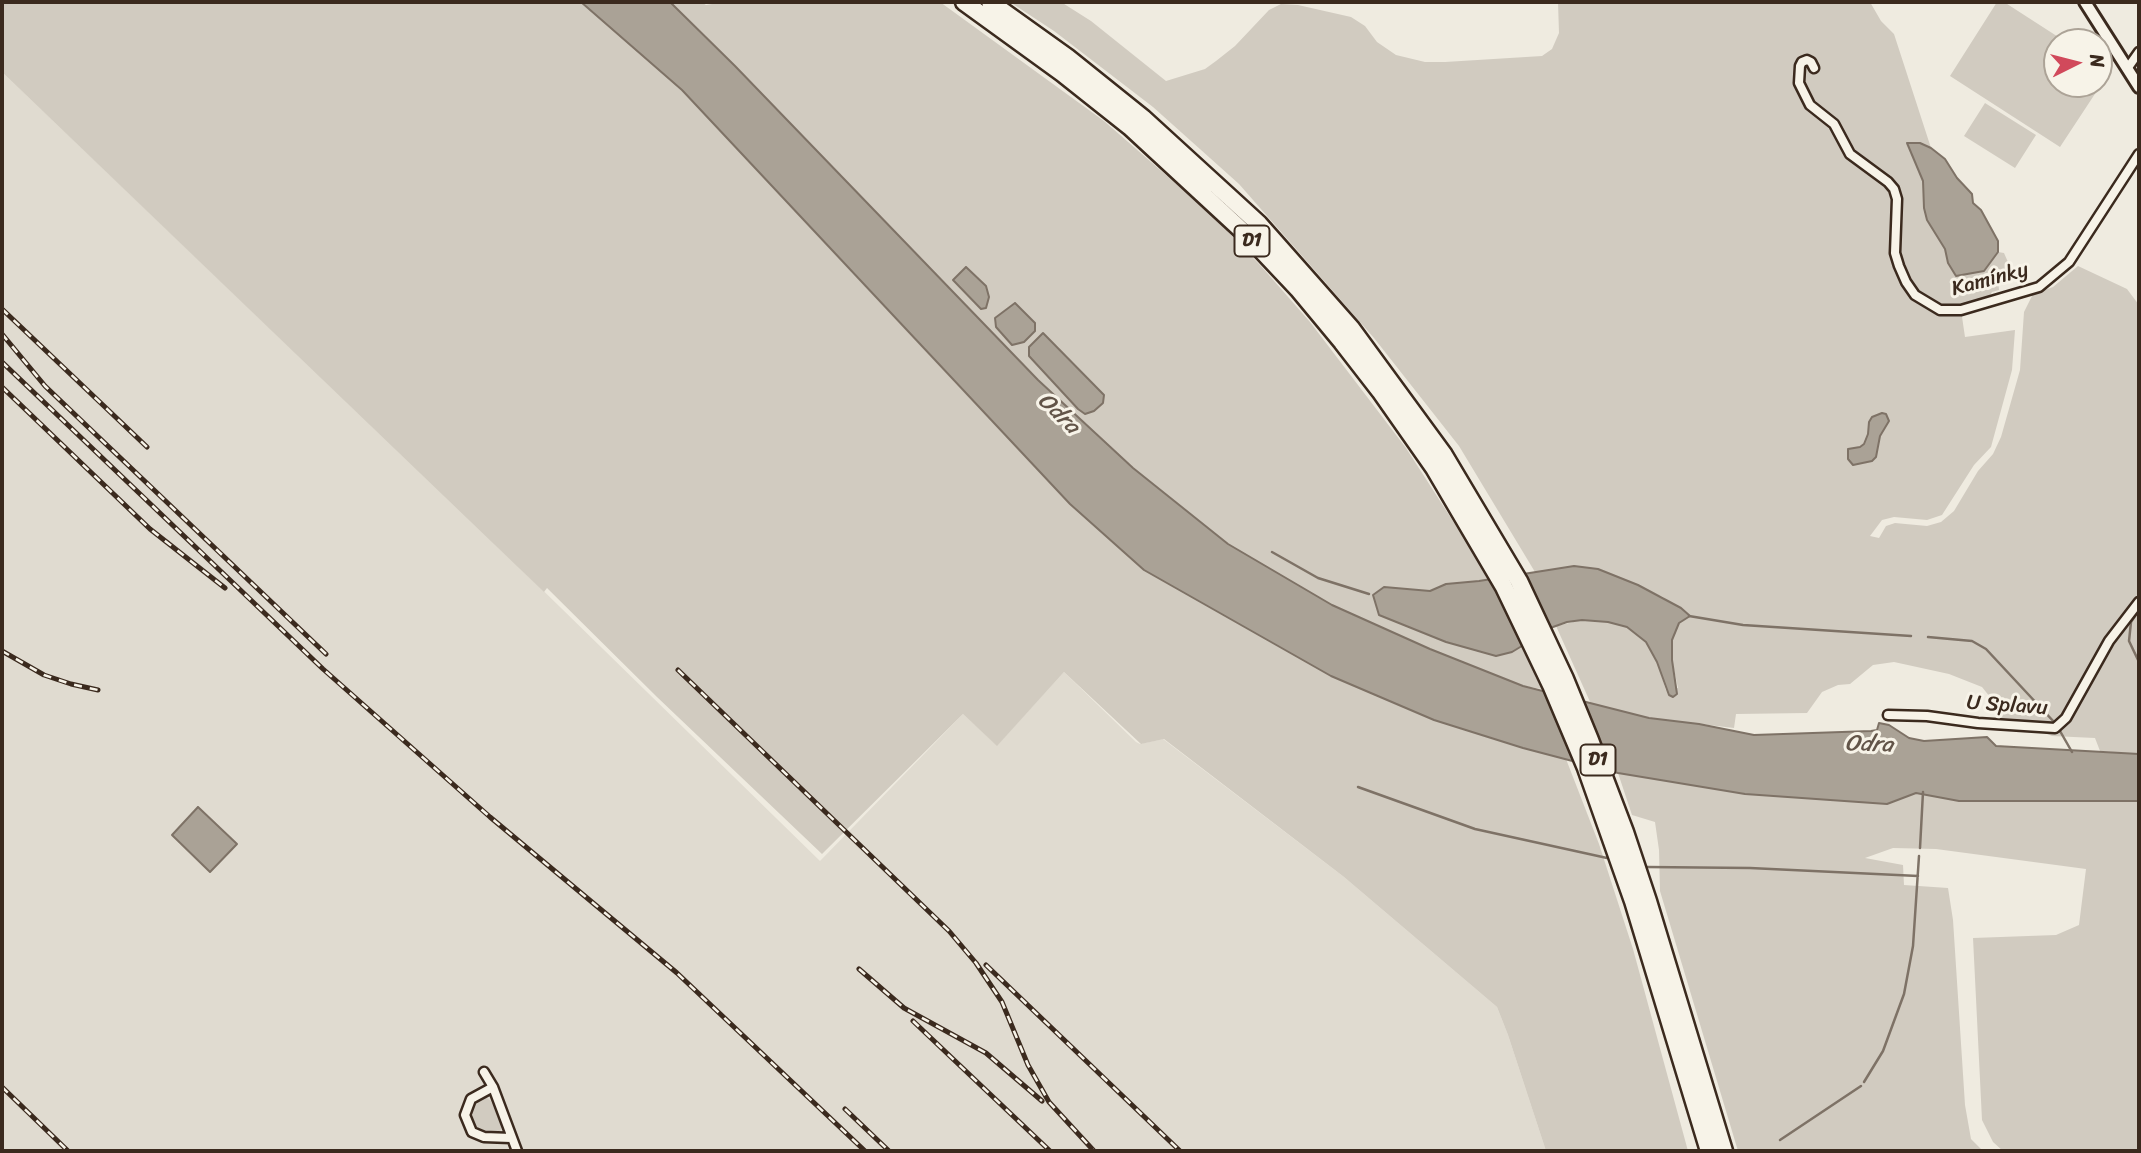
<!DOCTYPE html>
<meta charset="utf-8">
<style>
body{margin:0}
#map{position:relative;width:2141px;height:1153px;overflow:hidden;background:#efebe0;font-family:Sriracha,sans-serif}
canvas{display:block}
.frame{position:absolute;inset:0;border:4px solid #3b2a1e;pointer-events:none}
.north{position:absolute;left:2043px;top:28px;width:70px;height:70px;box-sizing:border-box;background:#f7f3e8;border:2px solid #aca397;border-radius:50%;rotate:84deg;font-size:19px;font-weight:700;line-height:28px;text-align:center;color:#3b2a1e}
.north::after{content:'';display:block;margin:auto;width:24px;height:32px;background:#d1495b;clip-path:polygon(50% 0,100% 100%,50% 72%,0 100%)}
</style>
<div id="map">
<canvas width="2141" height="1153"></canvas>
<div class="frame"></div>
<div class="north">N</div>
</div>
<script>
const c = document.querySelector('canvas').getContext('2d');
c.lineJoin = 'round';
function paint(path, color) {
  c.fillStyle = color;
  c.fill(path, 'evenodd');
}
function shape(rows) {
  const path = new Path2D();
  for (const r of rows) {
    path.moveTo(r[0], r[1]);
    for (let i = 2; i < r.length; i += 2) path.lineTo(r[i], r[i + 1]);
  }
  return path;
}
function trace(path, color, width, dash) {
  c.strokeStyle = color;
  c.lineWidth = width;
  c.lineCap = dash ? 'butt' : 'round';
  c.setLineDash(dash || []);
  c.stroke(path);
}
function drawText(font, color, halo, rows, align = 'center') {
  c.font = font + ' Sriracha,sans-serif';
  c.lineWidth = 6;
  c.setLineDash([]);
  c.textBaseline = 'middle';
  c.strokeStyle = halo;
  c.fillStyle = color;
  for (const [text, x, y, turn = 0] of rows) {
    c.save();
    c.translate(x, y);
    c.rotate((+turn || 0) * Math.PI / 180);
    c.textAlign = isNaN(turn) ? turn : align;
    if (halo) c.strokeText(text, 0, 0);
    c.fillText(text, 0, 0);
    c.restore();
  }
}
const built = shape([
 [2,72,472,521,820,861,963,714,997,745,1064,672,1136,742,1140,744,1163,739,1344,877,1497,1007,1508,1035,1546,1151,2,1151]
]);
const green = shape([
 [2,2,581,2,682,90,962,390,1144,570,1331,676,1434,720,1566,759,1599,844,1633,949,1688,1151,1546,1151,1508,1035,1497,1007,1344,877,1164,739,1141,744,1064,672,997,746,963,714,822,854,657,697,547,588,544,592,2,72],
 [670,2,701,2,706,5,724,2,940,2,1104,121,1213,216,1261,266,1310,322,1406,448,1469,546,1497,596,1542,689,1523,686,1430,649,1332,605,1228,544,1133,468,1038,380,735,66],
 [1010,2,1061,2,1091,21,1166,81,1205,69,1216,61,1235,46,1269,10,1281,4,1298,5,1351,17,1365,26,1377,42,1396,55,1425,62,1445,62,1542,56,1552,49,1559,33,1558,2,1870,2,1881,21,1894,34,1931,148,1920,143,1907,143,1923,181,1924,208,1927,220,1945,249,1948,263,1957,275,1984,271,1998,252,2004,253,2011,269,2004,271,1998,278,1999,290,1992,292,1988,299,1957,305,1961,310,1965,337,2015,330,2012,370,1991,447,1974,465,1942,515,1927,520,1894,517,1882,520,1870,536,1879,538,1886,526,1895,523,1927,526,1941,522,1954,511,1978,471,1993,454,2001,437,2020,370,2024,312,2033,294,2053,287,2078,266,2127,289,2139,305,2139,754,2100,751,2095,738,2052,736,2023,724,2000,720,1994,702,1982,687,1949,674,1894,662,1873,665,1850,684,1838,685,1822,692,1807,713,1736,714,1734,728,1649,718,1591,704,1556,626,1582,620,1608,622,1627,627,1646,642,1657,662,1666,690,1678,688,1672,660,1672,640,1679,622,1689,617,1663,597,1619,577,1574,566,1535,572,1459,446,1374,338,1239,184,1153,107,1054,31],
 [1997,2,2004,2,2066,42,2057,42,2057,84,2099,84,2099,64,2110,71,2060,147,1950,76],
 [1985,103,2036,135,2015,168,1964,136],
 [1618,773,1745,794,1887,804,1916,793,1959,801,2139,801,2139,1151,2003,1151,1993,1142,1982,1120,1973,938,2056,935,2079,925,2086,869,1936,849,1893,848,1865,858,1903,865,1904,885,1948,888,1953,920,1965,1105,1971,1139,1983,1151,1738,1151,1660,891,1659,850,1655,822,1632,815],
 [485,1097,491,1101,502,1126,500,1132,481,1132,472,1126,469,1119,469,1113,474,1102]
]);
const water = shape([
 [581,2,670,2,735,66,1038,380,1133,468,1228,544,1332,605,1430,649,1523,686,1649,718,1699,724,1754,735,1871,731,1877,730,1879,723,1889,725,1909,738,1924,741,1987,737,1996,746,2139,754,2139,801,1959,801,1916,793,1887,804,1745,794,1618,773,1523,748,1434,720,1331,676,1144,570,1070,504,682,90,581,2],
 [1907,143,1920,143,1931,148,1945,159,1957,178,1972,194,1973,203,1981,210,1998,241,1998,252,1984,271,1956,276,1948,263,1945,249,1927,220,1924,208,1923,181,1907,143],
 [966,267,986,286,989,297,986,308,981,309,953,280,966,267],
 [1015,303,1035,323,1035,331,1024,342,1012,345,996,327,995,318,1015,303],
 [1043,333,1104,395,1103,403,1094,411,1085,414,1078,409,1029,356,1029,347,1043,333],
 [1882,413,1886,414,1889,421,1880,436,1876,457,1872,461,1853,465,1848,459,1848,449,1860,447,1864,444,1868,434,1869,422,1872,417,1882,413],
 [1574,566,1598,569,1638,585,1681,608,1690,616,1679,623,1672,640,1672,660,1677,694,1673,697,1669,695,1657,662,1646,642,1627,627,1608,622,1582,620,1567,622,1553,627,1512,652,1496,656,1446,642,1379,615,1373,595,1384,587,1430,591,1446,584,1479,581,1574,566],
 [198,807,237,844,210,872,172,835,198,807]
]);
const stream = shape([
 [1272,552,1318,578,1369,594],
 [2139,610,2131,622,2129,641,2139,662],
 [1689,616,1743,625,1911,636],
 [1928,637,1972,641,1986,649,2055,723],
 [2060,731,2072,752],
 [1358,787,1475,829,1607,858],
 [1920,848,1923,792],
 [1647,867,1750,868,1918,876],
 [1864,1082,1883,1051,1904,994,1913,946,1919,856],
 [1780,1140,1861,1086]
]);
const minor = shape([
 [1814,68,1811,62,1807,60,1802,62,1800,66,1799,83,1810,105,1834,124,1850,154,1888,182,1894,189,1897,199,1895,253,1899,266,1906,282,1915,295,1940,310,1961,310,2039,287,2069,262,2139,154],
 [2127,69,2139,52],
 [1888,715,1927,716,1978,723,2055,728,2066,718,2109,641,2139,602],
 [484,1072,493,1087],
 [511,1138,484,1137,472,1132,465,1115,471,1099,493,1087,517,1151]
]);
const tertiary = shape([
 [2085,2,2139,87]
]);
const motorway = shape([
 [964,2,1062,73,1130,127,1249,237,1298,289,1342,342,1380,391,1434,468,1504,587,1551,685,1586,768,1633,901,1709,1151],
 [990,2,1067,57,1143,118,1259,224,1351,328,1444,455,1519,581,1565,679,1590,740,1625,832,1648,901,1724,1151]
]);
const rail = shape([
 [2,309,147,447],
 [2,334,45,386,326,654],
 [2,362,323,669,490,817,677,973,865,1151],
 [2,387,150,529,225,588],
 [2,651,44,675,71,684,98,690],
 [678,670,949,931,976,963,1002,1002,1028,1065,1049,1102,1094,1151],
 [986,965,1180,1151],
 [859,969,904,1008,986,1053,1042,1101],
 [913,1021,1050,1151],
 [2,1087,68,1151],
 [845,1109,889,1151]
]);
const shields = [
 [1252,241,35],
 [1598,760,35]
];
const shieldNames = [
 ["D1",1252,241],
 ["D1",1598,760]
];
const streetNames = [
 ["Kamínky",1990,280,-15],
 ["U Splavu",2007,706,4]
];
const waterNames = [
 ["Odra",1058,414,44],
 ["Odra",1869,745,2]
];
paint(built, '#e0dbd0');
paint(green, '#d1cbc0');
paint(water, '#aaa296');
trace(water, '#7e7266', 2);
trace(stream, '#7e7266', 2.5);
trace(minor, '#3b2a1e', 13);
trace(tertiary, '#3b2a1e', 16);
trace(motorway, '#3b2a1e', 21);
trace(minor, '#f7f3e8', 8);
trace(tertiary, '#f7f3e8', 10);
trace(motorway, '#f7f3e8', 16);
trace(rail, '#3b2a1e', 5);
trace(rail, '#f7f3e8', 2.5, [8]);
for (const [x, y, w] of shields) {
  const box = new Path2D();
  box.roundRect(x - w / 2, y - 15.5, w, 31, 5);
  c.fillStyle = '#f7f3e8';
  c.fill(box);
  trace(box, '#3b2a1e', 2);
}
drawText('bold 19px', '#3b2a1e', null, shieldNames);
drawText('21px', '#3b2a1e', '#f7f3e8', streetNames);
drawText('italic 23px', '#625448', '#f7f3e8', waterNames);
</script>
